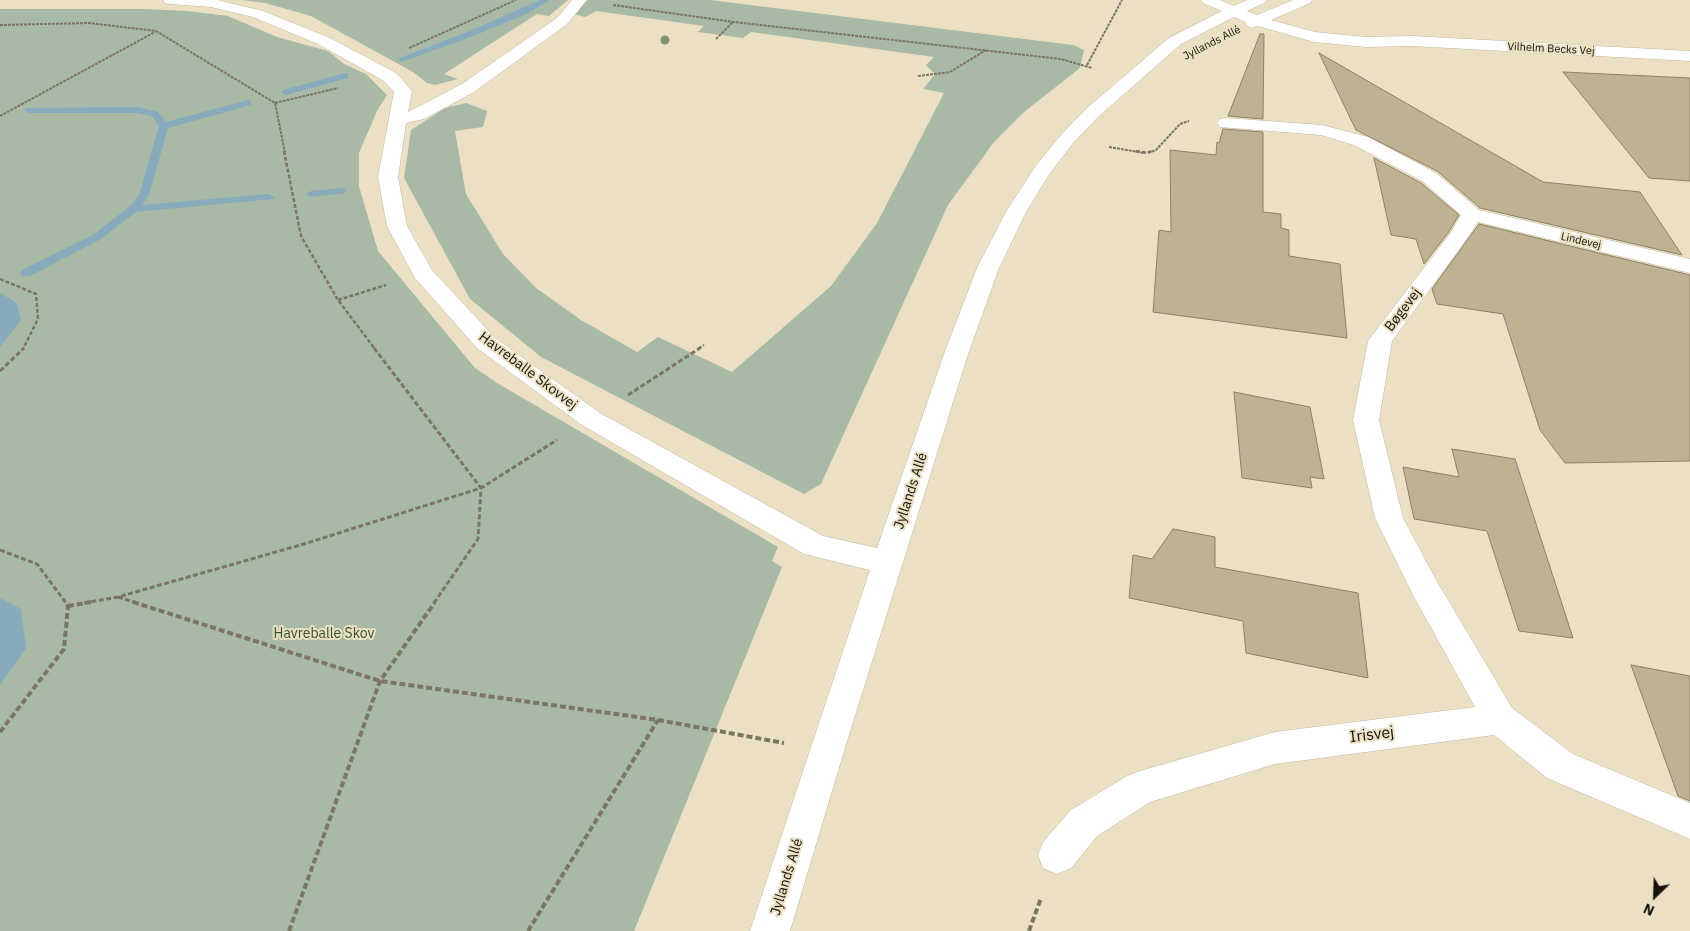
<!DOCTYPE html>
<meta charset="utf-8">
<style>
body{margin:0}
#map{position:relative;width:1690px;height:931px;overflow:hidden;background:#ebe0c4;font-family:"IBM Plex Sans",sans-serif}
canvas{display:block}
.north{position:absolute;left:1630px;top:871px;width:50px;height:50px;-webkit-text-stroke:4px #ebe0c4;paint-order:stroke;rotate:204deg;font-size:14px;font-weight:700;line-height:20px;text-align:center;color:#17130a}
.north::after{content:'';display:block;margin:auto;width:18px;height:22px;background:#17130a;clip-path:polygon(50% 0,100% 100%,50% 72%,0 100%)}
</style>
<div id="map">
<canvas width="1690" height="931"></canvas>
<div class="north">N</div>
</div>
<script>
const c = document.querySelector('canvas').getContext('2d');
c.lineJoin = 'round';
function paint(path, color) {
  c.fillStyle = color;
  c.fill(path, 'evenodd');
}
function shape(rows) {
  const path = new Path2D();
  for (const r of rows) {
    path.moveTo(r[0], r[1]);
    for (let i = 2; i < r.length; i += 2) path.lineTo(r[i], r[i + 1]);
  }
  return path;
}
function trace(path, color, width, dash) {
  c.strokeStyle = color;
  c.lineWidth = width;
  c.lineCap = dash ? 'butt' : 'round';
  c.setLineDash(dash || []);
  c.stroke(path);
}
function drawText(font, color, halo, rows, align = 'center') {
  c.font = font + ' "IBM Plex Sans",sans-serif';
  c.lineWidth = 4;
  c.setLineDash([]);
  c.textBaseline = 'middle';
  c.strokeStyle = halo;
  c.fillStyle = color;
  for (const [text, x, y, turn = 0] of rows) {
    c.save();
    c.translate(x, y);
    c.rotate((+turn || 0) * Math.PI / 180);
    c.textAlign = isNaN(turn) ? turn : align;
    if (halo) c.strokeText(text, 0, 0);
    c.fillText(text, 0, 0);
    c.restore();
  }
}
const green = shape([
 [241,0,568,0,549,16,537,14,444,74,458,79,435,85,427,83,413,72,311,16,265,3],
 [585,0,710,0,1073,45,1084,50,1080,68,1024,112,994,142,948,205,821,484,804,494,541,357,470,299,404,178,411,130,445,108,466,103,487,111,483,127,455,131,466,194,503,254,536,288,581,320,637,352,658,337,732,372,831,286,877,223,944,93,923,89,935,74,926,65,934,57,751,32,743,38,698,32,704,26,596,11,585,17,574,14],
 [0,9,146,9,187,11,228,16,277,37,328,51,344,64,366,74,387,95,377,111,359,153,359,186,378,251,475,368,497,383,778,547,772,561,782,567,634,931,0,931]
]);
const water = shape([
 [0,293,17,303,21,320,0,347],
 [0,598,21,609,26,648,0,685]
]);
const stream = shape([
 [540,0,550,0,528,13,476,35,404,61,401,62,397,59,470,31,540,0],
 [345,73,348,74,348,78,286,95,281,92,283,90,345,73],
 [248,100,251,101,251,105,168,128,149,195,142,205,269,194,274,197,273,199,136,212,101,239,30,276,22,276,20,273,22,270,93,235,129,207,139,195,159,126,152,116,138,113,29,113,24,110,26,108,138,107,158,112,166,122,248,100],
 [341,188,345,189,346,191,345,193,311,197,306,194,311,191,341,188]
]);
const building = shape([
 [1260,34,1264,34,1263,119,1228,116,1260,34],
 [1319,53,1543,182,1640,192,1682,255,1480,208,1437,171,1356,130,1319,53],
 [1563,72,1690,78,1690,181,1649,178,1563,72],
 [1223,129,1263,132,1263,212,1281,214,1281,228,1289,230,1289,256,1340,264,1347,338,1153,312,1159,230,1171,232,1170,150,1216,155,1217,142,1219,143,1223,129],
 [1374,158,1421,183,1459,215,1448,233,1424,264,1416,239,1391,235,1374,158],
 [1479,224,1690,275,1690,461,1565,463,1540,430,1503,314,1437,304,1432,289,1479,224],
 [1234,392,1310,407,1324,479,1310,477,1312,488,1242,478,1234,392],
 [1452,449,1515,459,1573,638,1519,631,1487,531,1414,519,1403,467,1459,477,1452,449],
 [1173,529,1215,537,1215,567,1358,593,1368,678,1246,653,1243,621,1129,598,1133,555,1152,559,1173,529],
 [1631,665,1690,676,1690,801,1678,796,1631,665]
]);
const pathFar3 = shape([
 [613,5,734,22,1061,59,1092,68],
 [0,25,89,23,156,31,275,103,285,153],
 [716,39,733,22],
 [409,48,516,0],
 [1087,65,1122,0],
 [918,76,950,72,986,50],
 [275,103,338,88],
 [0,116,155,32],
 [1109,147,1144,153],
 [1148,153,1156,150,1180,124,1189,121]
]);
const pathFar2 = shape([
 [284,151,301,236,338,300,375,349],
 [1136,151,1147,153,1152,151],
 [0,279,36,294,38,319,23,349],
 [338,300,386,285],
 [698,349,704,345]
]);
const pathFar1 = shape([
 [374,348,481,488,478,539,434,603],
 [0,371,24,348],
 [628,395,700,348],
 [0,550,37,564,66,603],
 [118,597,137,603],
 [84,603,118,597,304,544,481,488,557,440]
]);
const path = shape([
 [133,602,380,681,658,720,784,743],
 [68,606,91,602],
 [0,732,64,649,68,606,65,602],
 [289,931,380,681,435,602],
 [528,931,658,720],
 [1029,931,1041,898]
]);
const minor = shape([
 [163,0,217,0,263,11,330,38,396,73,412,91,408,112,462,84,557,18,572,0,587,0,567,24,474,92,424,119,406,123,398,177,407,226,432,270,495,338,600,413,823,536,877,548,944,354,977,268,1006,212,1035,167,1061,135,1087,108,1169,38,1222,11,1203,3,1201,0,1220,0,1234,6,1247,0,1266,0,1264,3,1247,11,1257,15,1293,0,1312,0,1310,3,1271,20,1315,32,1366,37,1412,36,1690,51,1690,61,1412,46,1366,47,1314,42,1258,26,1252,28,1247,26,1245,22,1234,17,1181,44,1099,116,1073,143,1050,173,1026,212,999,268,968,354,844,751,790,931,750,931,870,570,804,554,582,425,477,348,415,278,387,226,378,177,394,92,384,81,318,44,253,17,211,7,170,4,165,3,163,0],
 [1226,118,1322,125,1368,137,1436,173,1479,210,1690,259,1690,273,1478,222,1466,240,1392,341,1379,420,1403,518,1435,578,1512,708,1573,754,1690,803,1690,839,1547,778,1494,735,1275,764,1150,802,1097,836,1071,868,1057,874,1043,868,1038,855,1043,842,1071,810,1127,776,1140,771,1275,732,1475,707,1413,595,1375,518,1353,420,1368,341,1450,234,1461,215,1422,181,1354,145,1321,135,1220,127,1217,123,1220,119,1226,118]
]);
const trees = [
 [665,40]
];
const farStreetnames = [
 ["Jyllands Allé",1212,43,-27],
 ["Vilhelm Becks Vej",1551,49,3],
 ["Lindevej",1581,241,13]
];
const streetNames = [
 ["Bøgevej",1403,310,-53],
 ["Havreballe Skovvej",528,371,37],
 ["Jyllands Allé",911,491,-72],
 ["Jyllands Allé",787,877,-73]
];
const parkNames = [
 ["Havreballe Skov",324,634]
];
const nearStreetnames = [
 ["Irisvej",1372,735,-7]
];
paint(green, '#a8baa5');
paint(water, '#87abbc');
paint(stream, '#87abbc');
paint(building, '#bfb292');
trace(building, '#8b8168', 1);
trace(minor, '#c3b79d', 1);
trace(pathFar3, '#7c7563', 2, [3, 1]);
trace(pathFar2, '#7c7563', 2.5, [4, 2]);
trace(pathFar1, '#7c7563', 3, [5, 2.5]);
trace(path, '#7c7563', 4, [6, 3]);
paint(minor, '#fff');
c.fillStyle = '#84926f';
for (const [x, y] of trees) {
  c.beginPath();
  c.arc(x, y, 4.5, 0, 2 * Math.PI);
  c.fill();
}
drawText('11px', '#17130a', '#ebe0c4', farStreetnames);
drawText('14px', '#17130a', '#ebe0c4', streetNames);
drawText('14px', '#30522a', '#ebe0c4', parkNames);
drawText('16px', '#17130a', '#ebe0c4', nearStreetnames);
</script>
